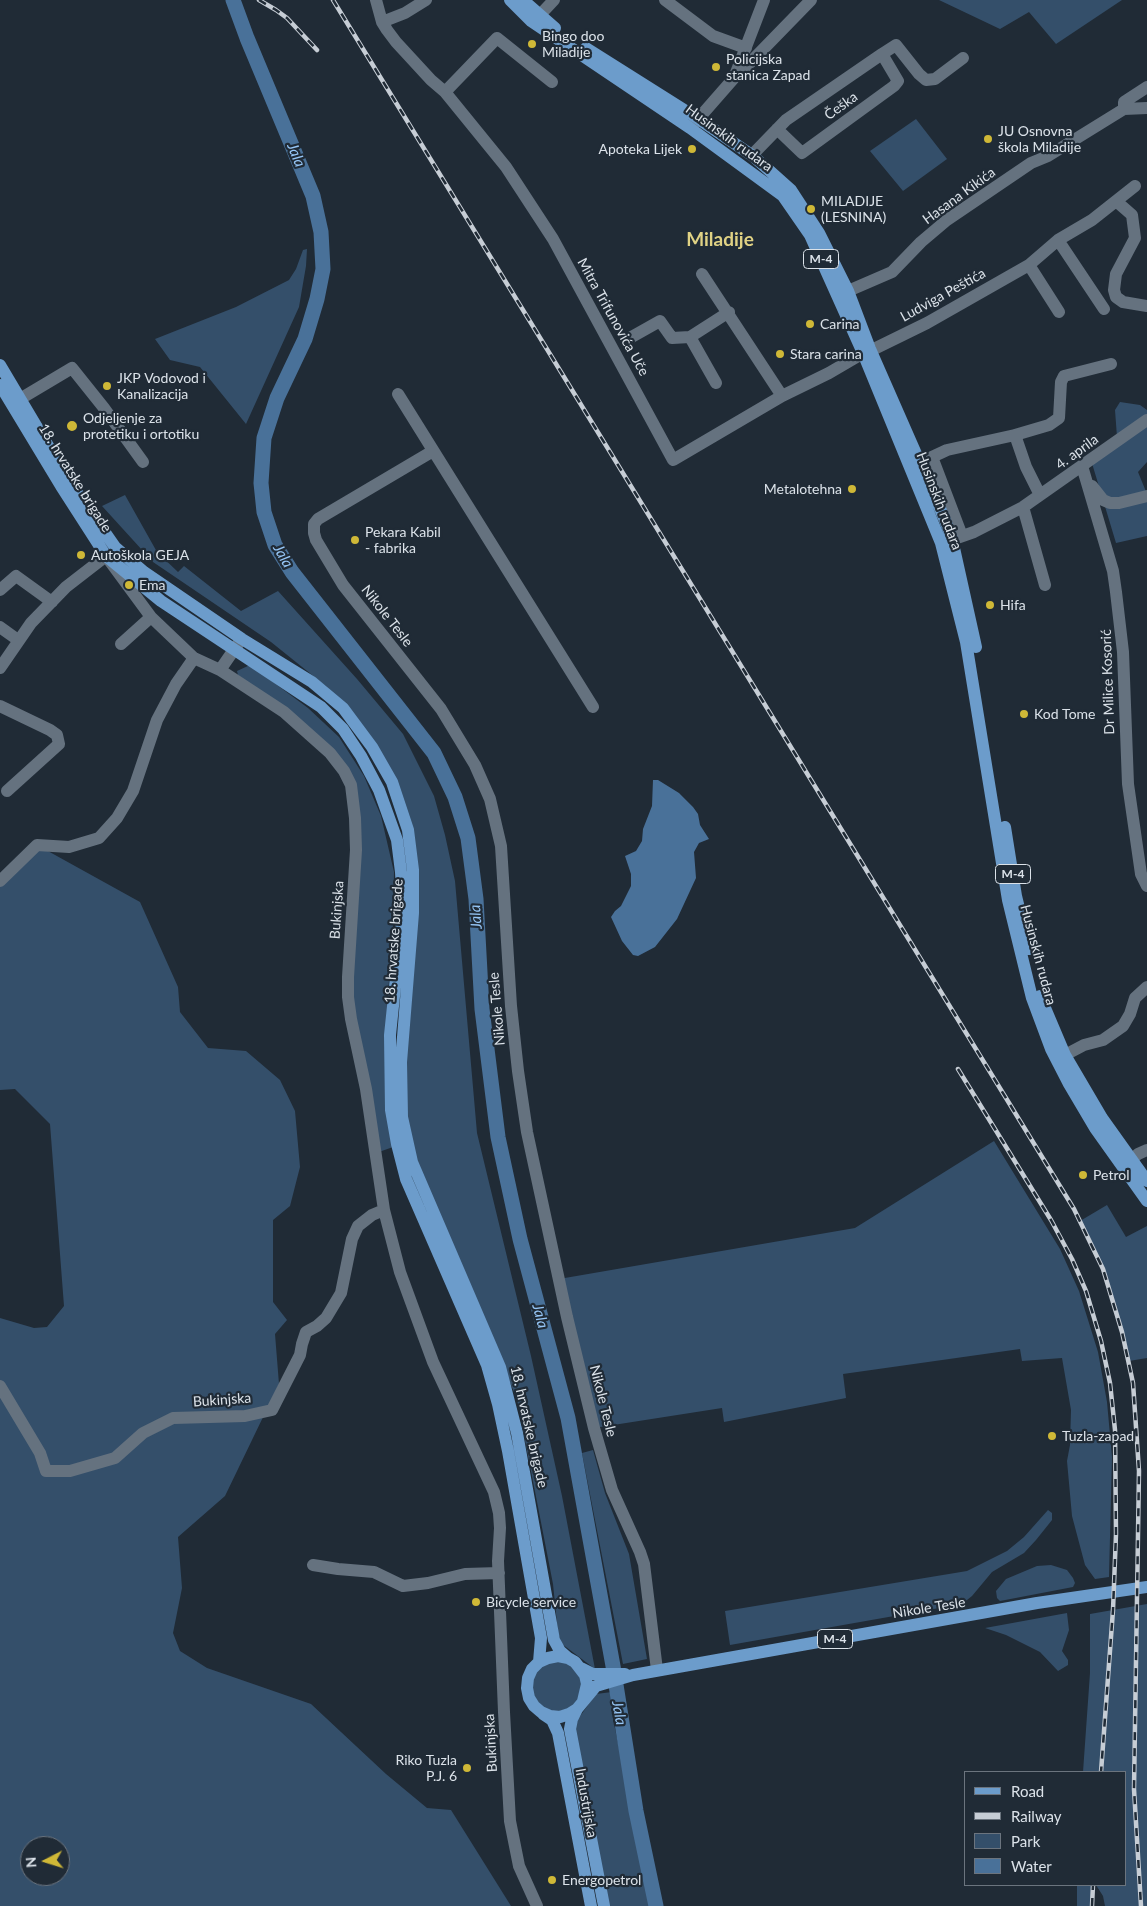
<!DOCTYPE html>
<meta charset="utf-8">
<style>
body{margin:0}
#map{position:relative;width:1147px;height:1906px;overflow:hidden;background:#202b36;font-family:Lato,sans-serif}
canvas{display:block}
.legend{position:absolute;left:964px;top:1771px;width:162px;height:115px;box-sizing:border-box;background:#202b36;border:1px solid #6b747e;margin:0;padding:6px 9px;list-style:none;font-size:15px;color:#dbe2e9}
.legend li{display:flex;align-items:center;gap:10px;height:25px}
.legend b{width:25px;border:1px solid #6b747e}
.north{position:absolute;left:20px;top:1836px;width:50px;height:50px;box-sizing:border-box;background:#202b36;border:1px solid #6b747e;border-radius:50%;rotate:265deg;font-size:14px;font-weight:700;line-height:20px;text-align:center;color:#dbe2e9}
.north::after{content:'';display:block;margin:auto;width:18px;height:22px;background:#cfb837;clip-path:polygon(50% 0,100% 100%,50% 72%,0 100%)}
</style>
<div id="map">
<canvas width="1147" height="1906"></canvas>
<ul class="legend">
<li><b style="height:6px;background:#6c9ccb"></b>Road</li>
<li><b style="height:6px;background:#c6cdd5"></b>Railway</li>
<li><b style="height:14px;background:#344f6a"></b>Park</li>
<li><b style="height:14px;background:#497199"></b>Water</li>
</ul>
<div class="north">N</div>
</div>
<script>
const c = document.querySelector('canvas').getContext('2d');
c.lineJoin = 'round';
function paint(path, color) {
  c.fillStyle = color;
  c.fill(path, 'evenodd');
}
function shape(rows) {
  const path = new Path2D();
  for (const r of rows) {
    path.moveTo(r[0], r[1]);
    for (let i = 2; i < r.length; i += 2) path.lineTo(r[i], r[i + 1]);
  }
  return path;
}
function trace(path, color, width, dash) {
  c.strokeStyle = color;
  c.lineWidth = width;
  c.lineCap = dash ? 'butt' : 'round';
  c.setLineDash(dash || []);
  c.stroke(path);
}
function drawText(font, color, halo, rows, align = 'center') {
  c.font = font + ' Lato,sans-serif';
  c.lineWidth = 4.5;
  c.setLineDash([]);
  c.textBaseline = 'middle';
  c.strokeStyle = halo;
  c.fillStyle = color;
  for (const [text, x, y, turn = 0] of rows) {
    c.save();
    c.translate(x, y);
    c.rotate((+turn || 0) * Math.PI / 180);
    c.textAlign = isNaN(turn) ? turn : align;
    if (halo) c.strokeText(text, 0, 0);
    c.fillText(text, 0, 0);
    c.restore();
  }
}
const green = shape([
 [939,0,1122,0,1056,44,1029,12,1000,29],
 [916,119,947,159,903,191,870,151],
 [307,249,306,266,299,307,246,424,200,367,170,360,155,339,236,307,289,280,296,269,303,250],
 [1120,402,1140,405,1147,410,1147,462,1138,472,1147,494,1147,536,1116,543,1091,460,1117,437,1115,410],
 [125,495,157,552,178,572,184,566,241,611,278,591,357,679,403,734,434,796,445,835,455,881,477,1133,531,1356,562,1496,595,1669,562,1644,558,1633,553,1584,517,1399,416,1162,406,1120,404,1086,414,959,401,795,327,687,271,642,153,562,102,506],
 [250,665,308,708,339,737,364,776,381,816,394,872,393,926,388,994,386,1051,393,1147,379,1152,353,1009,352,978,361,831,348,770,238,675,237,671],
 [37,845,140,902,178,987,180,1012,208,1048,246,1051,280,1080,295,1111,300,1167,290,1206,273,1220,273,1302,287,1320,275,1334,279,1384,225,1496,178,1537,182,1588,173,1633,180,1651,207,1668,311,1704,386,1774,427,1808,451,1810,511,1906,0,1906,0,1318,34,1328,47,1327,64,1306,50,1124,15,1089,0,1090,0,881],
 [30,1846,60,1846,60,1876,30,1876],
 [994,1141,1060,1249,1079,1291,1098,1352,1107,1402,1112,1457,1109,1577,1095,1579,1085,1565,1072,1516,1067,1461,1070,1445,1071,1410,1062,1358,1022,1361,1020,1349,843,1374,846,1398,724,1422,722,1408,594,1428,559,1279,855,1228],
 [1107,1205,1126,1237,1147,1226,1147,1358,1129,1361,1122,1332,1103,1269,1080,1221],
 [593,1450,605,1493,629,1554,647,1659,623,1664,582,1453],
 [1048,1510,1052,1513,1052,1520,1036,1540,1024,1553,992,1572,972,1596,962,1604,730,1645,725,1611,967,1571,1007,1551,1024,1537],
 [1051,1565,1067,1570,1073,1578,1075,1583,1073,1587,1000,1601,997,1598,996,1591,1006,1579,1037,1566],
 [1147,1604,1147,1906,1105,1906,1103,1896,1096,1885,1126,1885,1126,1772,1083,1772,1090,1673,1090,1614],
 [1067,1613,1069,1630,1062,1651,1068,1660,1068,1665,1058,1671,1040,1652,1006,1635,985,1628],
 [556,1660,572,1665,583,1679,577,1704,562,1713,545,1710,533,1698,531,1681,540,1666],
 [612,1692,613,1719,652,1906,609,1906,575,1728,578,1719,596,1694],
 [1077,1885,1093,1885,1092,1906,1077,1906]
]);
const water = shape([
 [653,780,658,780,679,793,693,807,698,814,700,825,709,839,699,843,694,852,696,878,677,919,655,947,638,956,633,955,622,941,611,917,615,911,621,906,631,886,631,874,625,856,636,851,642,841,643,829,652,806]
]);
const river = shape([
 [233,0,247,38,313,196,321,232,323,269,317,299,305,339,277,398,264,438,261,483,264,512,275,545,292,572,434,753,455,797,468,838,476,899,482,1009,498,1137,520,1239,568,1418,613,1666,636,1811,656,1906]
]);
const minor = shape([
 [376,0,382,22],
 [426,0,405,13,382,22,387,30,396,42,431,80,445,92,506,167,553,239,673,460,782,396,829,373,870,349,876,348,927,323,1029,265,1058,240,1092,220,1135,186],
 [665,0,713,36,746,48],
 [539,16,554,0],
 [882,54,896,45,919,74,926,80,935,79,963,58],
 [738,75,811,0],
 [445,92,497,38,552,82],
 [1124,109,1124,102,1147,87],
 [692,126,734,78,764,0],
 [753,156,756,151,786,120,882,54,898,81,894,86,802,153,777,129],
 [1116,201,1132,215,1135,238,1116,274,1114,290,1116,297,1123,302,1147,306],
 [1058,240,1104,309],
 [1029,265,1059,312],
 [702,274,782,396],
 [848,291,892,272,921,242,947,220,1031,163,1048,156,1124,109,1147,108],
 [690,337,716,383],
 [628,339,660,321,672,338,690,337,729,312],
 [398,394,593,707],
 [20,399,72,368,104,408,143,462],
 [1015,435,1026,467,1040,495],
 [433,451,318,519,314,524,314,533,316,540,343,585,441,709,475,765,490,799,501,846,511,1006,518,1071,527,1132,567,1317,594,1428,612,1490,640,1552,644,1564,657,1670],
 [1082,466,1113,571,1116,592,1123,652,1128,784,1141,874,1147,886],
 [1092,486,1103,500,1110,503,1119,503,1147,496],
 [1023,507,1045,585],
 [962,536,932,457,947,450,1015,435,1049,425,1059,418,1061,382,1064,376,1111,364],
 [954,539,974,532,1023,507,1147,420],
 [0,590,16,576,52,602],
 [0,627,18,640],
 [121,644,151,617],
 [0,668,31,623,66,587,106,556,151,617,194,658,220,670,284,712,330,753,344,771,351,785,355,818,356,850,348,977,348,997,351,1019,366,1089,384,1210,400,1272,433,1362,494,1492,499,1513,500,1528,498,1561,504,1712,510,1821,519,1866,537,1906],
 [220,670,240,641],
 [0,706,50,730,57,735,59,744,7,791],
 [0,881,37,845,69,847,99,838,117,818,133,791,157,720,176,684,194,658],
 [1065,1055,1084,1045,1103,1040,1123,1026,1130,1014,1135,998,1147,987],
 [1131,1160,1138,1154,1147,1150],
 [0,1386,40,1453,46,1471,70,1471,115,1458,143,1433,173,1418,245,1416,272,1410,300,1355,302,1344,306,1332,317,1326,326,1318,341,1293,352,1239,358,1226,372,1215,384,1210],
 [313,1565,338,1569,374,1572,403,1586,428,1583,465,1574,499,1573]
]);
const major = shape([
 [510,0,531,21,690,128,783,196,810,235,863,353,941,543,966,642,1008,900,1032,998,1051,1049,1069,1084,1095,1128,1147,1201],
 [523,0,555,28],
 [586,48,697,118,753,156,791,190,819,233,848,291,870,349,945,520,952,539,976,647],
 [0,365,69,481,115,547,144,572,242,639,312,682,343,708,372,747,392,782,408,830,413,870,413,913,401,1062,402,1117,412,1162,500,1367,517,1433,554,1640,560,1651,568,1658],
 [0,385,61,486,106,556,161,601,321,707,343,729,361,756,379,790,397,840,401,872,403,910,390,1035,391,1110,397,1144,406,1179,487,1365,498,1404,508,1451,541,1638,539,1662],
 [1005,827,1016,896,1029,949],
 [1040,996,1065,1055,1102,1118,1147,1181],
 [581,1668,593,1674,625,1674],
 [583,1701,587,1684,585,1675,575,1662,568,1658,558,1656,548,1658,539,1662,532,1669,528,1678,527,1688,529,1698,534,1706,541,1712,550,1716,560,1717,569,1714,577,1709,596,1686,633,1675,1037,1603,1147,1587],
 [577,1709,572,1719,570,1729,604,1906],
 [543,1714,552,1720,558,1733,591,1906]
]);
const rail = shape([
 [259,0,276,10,287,18,317,50],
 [333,0,1074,1209,1103,1269,1122,1332,1133,1383,1139,1471,1134,1789,1141,1906],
 [958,1069,1051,1220,1072,1259,1086,1291,1101,1341,1110,1383,1115,1430,1116,1534,1113,1610,1101,1772],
 [1092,1906,1093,1885]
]);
const markers = [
 [532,44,5,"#cfb837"],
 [716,67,5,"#cfb837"],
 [988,139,5,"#cfb837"],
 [692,149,5,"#cfb837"],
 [811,209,5,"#cfb837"],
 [810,324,5,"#cfb837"],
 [780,354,5,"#cfb837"],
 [107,386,5,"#cfb837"],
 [72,426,6,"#cfb837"],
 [852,489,5,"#cfb837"],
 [355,540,5,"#cfb837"],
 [81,555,5,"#cfb837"],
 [129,585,5,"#cfb837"],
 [990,605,5,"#cfb837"],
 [1024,714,5,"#cfb837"],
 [1083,1175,5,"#cfb837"],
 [1052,1436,5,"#cfb837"],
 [476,1602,5,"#cfb837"],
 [467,1768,5,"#cfb837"],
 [552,1880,5,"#cfb837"]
];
const shields = [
 [821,259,35],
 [1013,874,35],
 [835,1639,35]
];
const shieldNames = [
 ["M-4",821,259],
 ["M-4",1013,874],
 ["M-4",835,1639]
];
const poiNames = [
 ["Bingo doo",542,36],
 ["Miladije",542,52],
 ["Policijska",726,59],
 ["stanica Zapad",726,75],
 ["JU Osnovna",998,131],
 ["škola Miladije",998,147],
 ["Apoteka Lijek",682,149,"right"],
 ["MILADIJE",821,201],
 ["(LESNINA)",821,217],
 ["Carina",820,324],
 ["Stara carina",790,354],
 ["JKP Vodovod i",117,378],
 ["Kanalizacija",117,394],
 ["Odjeljenje za",83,418],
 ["protetiku i ortotiku",83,434],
 ["Metalotehna",842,489,"right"],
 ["Pekara Kabil",365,532],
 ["- fabrika",365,548],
 ["Autoškola GEJA",91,555],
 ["Ema",139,585],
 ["Hifa",1000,605],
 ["Kod Tome",1034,714],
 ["Petrol",1093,1175],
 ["Tuzla-zapad",1062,1436],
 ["Bicycle service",486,1602],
 ["Riko Tuzla",457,1760,"right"],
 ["P.J. 6",457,1776,"right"],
 ["Energopetrol",562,1880]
];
const streetNames = [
 ["Češka",841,106,-36],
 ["Husinskih rudara",729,138,36],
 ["Hasana Kikića",959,196,-36],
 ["Ludviga Peštića",943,295,-29],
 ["Mitra Trifunovića Uče",613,317,61],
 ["4. aprila",1077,452,-36],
 ["18. hrvatske brigade",75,478,58],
 ["Husinskih rudara",939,501,69],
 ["Nikole Tesle",387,616,52],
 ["Dr Milice Kosorić",1108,682,-92],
 ["Bukinjska",337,910,-86],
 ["18. hrvatske brigade",394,941,-86],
 ["Husinskih rudara",1038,955,75],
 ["Nikole Tesle",497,1009,-95],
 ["Bukinjska",222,1400,-4],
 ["Nikole Tesle",603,1401,76],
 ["18. hrvatske brigade",529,1427,77],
 ["Nikole Tesle",929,1608,-9],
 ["Bukinjska",491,1743,-93],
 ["Industrijska",586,1803,80]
];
const waterNames = [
 ["Jala",296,155,68],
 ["Jala",283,556,61],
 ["Jala",476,917,-94],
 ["Jala",540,1316,75],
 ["Jala",619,1713,80]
];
const districtNames = [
 ["Miladije",720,240]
];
paint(green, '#344f6a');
paint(water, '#497199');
trace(river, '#497199', 15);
trace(minor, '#65727f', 12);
trace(major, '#6c9ccb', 12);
trace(rail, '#c6cdd5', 4.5);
trace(rail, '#202b36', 2.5, [8]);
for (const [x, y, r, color] of markers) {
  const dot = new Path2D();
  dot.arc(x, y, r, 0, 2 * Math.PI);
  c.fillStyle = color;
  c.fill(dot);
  trace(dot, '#202b36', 2);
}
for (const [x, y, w] of shields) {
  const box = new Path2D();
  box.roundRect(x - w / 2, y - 9.5, w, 19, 4);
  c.fillStyle = '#202b36';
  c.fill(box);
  trace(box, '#dbe2e9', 1);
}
drawText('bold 12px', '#dbe2e9', null, shieldNames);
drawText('14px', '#dbe2e9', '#202b36', poiNames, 'left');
drawText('14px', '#dbe2e9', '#202b36', streetNames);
drawText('italic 15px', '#96c6f6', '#202b36', waterNames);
drawText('bold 19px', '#e0d284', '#202b36', districtNames);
</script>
